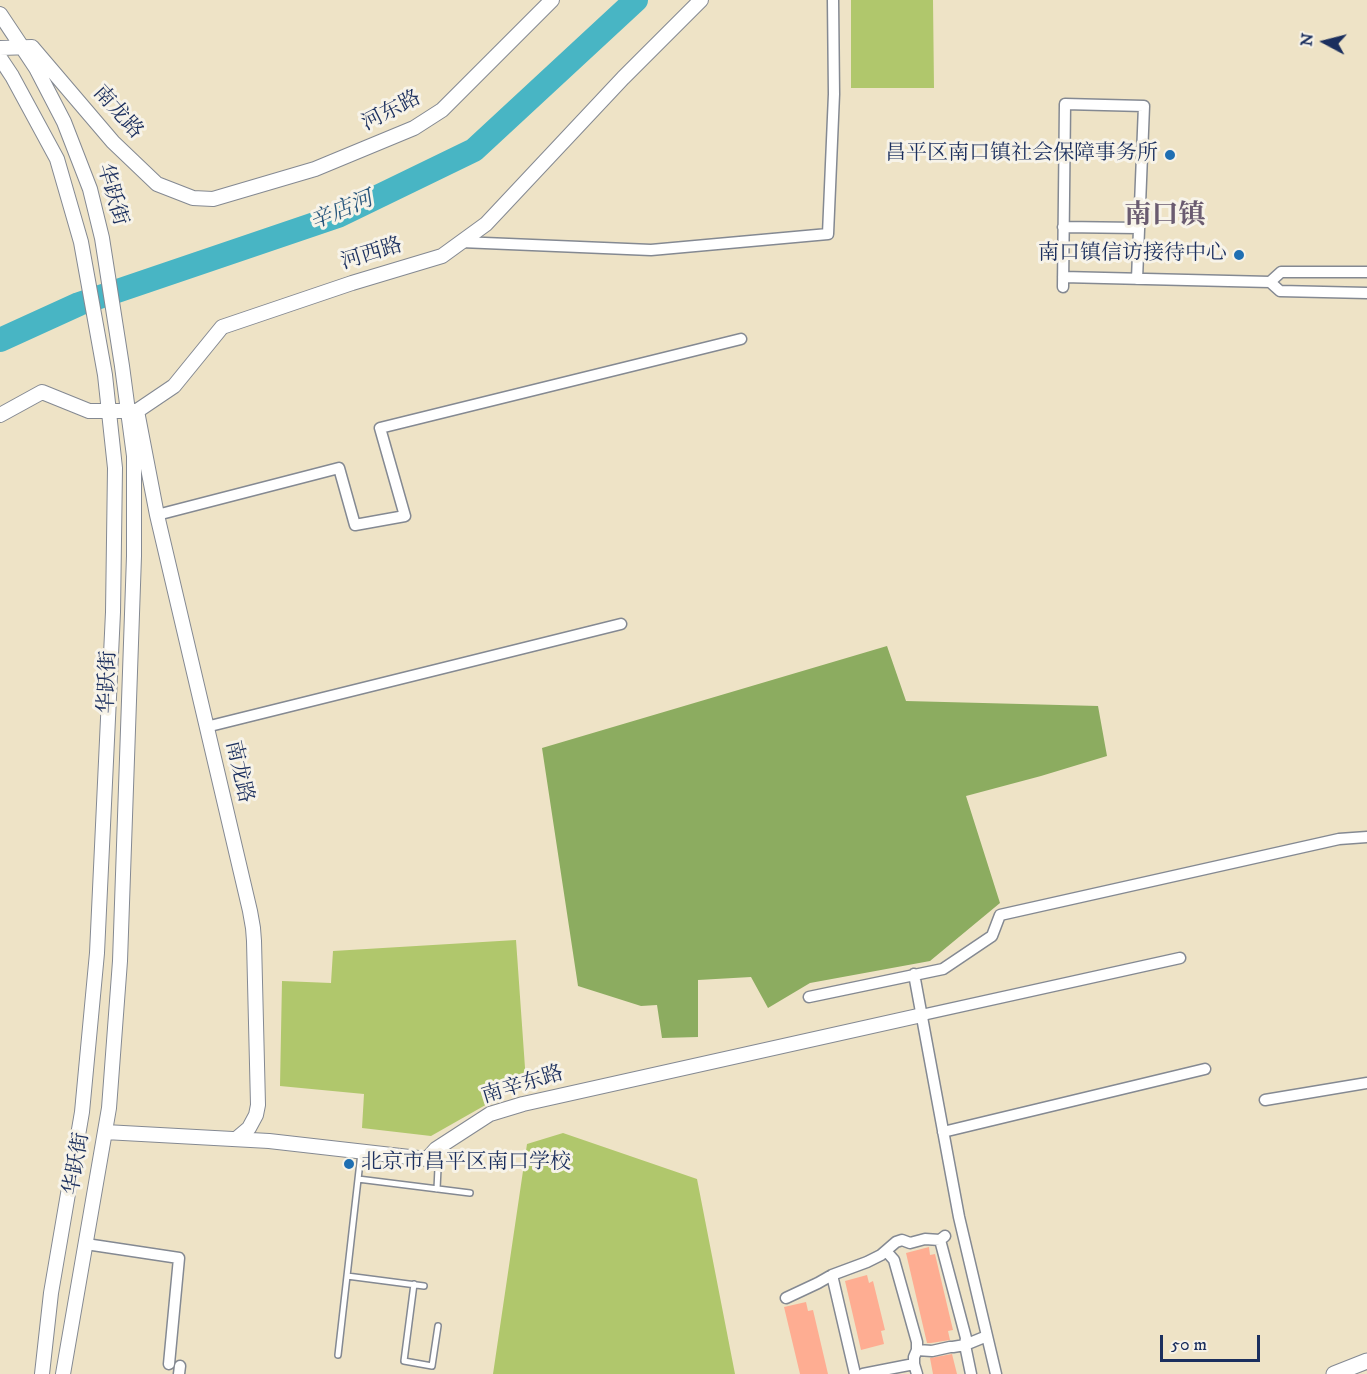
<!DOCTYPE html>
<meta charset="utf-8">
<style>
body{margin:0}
#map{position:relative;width:1367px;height:1374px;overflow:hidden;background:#eee3c6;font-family:"IM FELL DW Pica",serif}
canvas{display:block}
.north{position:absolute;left:1295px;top:12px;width:60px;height:60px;-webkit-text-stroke:4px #f7f3e8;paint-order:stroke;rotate:277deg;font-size:16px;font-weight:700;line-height:24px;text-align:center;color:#1b2f5e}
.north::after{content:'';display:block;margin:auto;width:21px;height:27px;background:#1b2f5e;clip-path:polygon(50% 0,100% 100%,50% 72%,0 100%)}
.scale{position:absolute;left:1160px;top:1335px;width:100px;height:27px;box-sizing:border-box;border:3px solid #1b2f5e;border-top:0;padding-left:8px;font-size:18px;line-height:21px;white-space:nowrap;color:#1b2f5e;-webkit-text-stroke:4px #f7f3e8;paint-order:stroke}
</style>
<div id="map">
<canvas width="1367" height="1374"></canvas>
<div class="north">N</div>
<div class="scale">50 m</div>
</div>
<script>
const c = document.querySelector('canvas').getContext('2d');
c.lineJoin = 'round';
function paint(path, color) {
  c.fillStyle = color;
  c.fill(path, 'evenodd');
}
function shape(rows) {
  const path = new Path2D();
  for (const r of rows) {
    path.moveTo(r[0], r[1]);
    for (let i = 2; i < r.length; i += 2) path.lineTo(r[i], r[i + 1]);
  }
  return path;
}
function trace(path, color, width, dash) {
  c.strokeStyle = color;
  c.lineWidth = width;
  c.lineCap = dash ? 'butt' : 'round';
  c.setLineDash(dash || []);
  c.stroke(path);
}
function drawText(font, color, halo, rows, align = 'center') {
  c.font = font + ' "IM FELL DW Pica","Noto Serif SC",serif';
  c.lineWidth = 6;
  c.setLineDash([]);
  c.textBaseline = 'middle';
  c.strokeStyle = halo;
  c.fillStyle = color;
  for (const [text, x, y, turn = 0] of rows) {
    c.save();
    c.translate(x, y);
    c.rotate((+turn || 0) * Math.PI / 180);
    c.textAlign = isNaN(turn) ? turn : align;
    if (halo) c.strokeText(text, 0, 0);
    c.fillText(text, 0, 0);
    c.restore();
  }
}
const green = shape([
 [851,0,933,0,934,88,851,88],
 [516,940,526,1082,431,1136,362,1128,364,1094,280,1086,282,981,331,983,333,951],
 [563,1133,697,1179,735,1374,493,1374,527,1144]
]);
const forest = shape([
 [887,646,906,701,1098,706,1107,756,1041,776,966,796,1000,903,930,961,810,983,768,1008,751,977,698,980,698,1037,662,1038,657,1005,641,1006,578,986,542,748]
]);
const river = shape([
 [0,340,79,304,338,216,474,150,636,0]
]);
const building = shape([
 [929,1247,930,1255,935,1254,953,1330,948,1331,950,1340,931,1343,927,1343,906,1253],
 [867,1275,869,1283,873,1281,885,1330,881,1331,884,1344,861,1350,845,1281],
 [806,1302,808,1311,813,1310,828,1374,800,1374,784,1307],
 [952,1354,957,1374,933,1374,930,1358]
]);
const service = shape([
 [427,1160,438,1168,437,1189],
 [358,1179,470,1193],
 [347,1276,424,1286],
 [414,1284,404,1361,432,1366,438,1326],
 [338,1355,361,1153]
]);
const minor = shape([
 [1063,227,1139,228],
 [461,242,651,250,828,234,834,94,833,0],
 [1063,277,1270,282,1280,291,1367,293],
 [1270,282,1281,272,1367,272],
 [1063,287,1065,104,1144,106,1137,279],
 [157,515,339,468,355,525,405,516,380,428,741,339],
 [206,727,621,624],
 [914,974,959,1217,996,1374],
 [809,997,943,969,992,936,1000,915,1339,839,1367,837],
 [922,1015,1180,958],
 [1265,1100,1367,1083],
 [943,1132,1205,1069],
 [940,1240,966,1338,965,1345,971,1374],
 [86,1244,179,1258,169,1364],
 [886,1251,894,1260,917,1342,917,1350,914,1357,914,1364,917,1374],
 [832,1275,855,1374],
 [786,1298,818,1283,832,1275,867,1262,881,1255,896,1242,902,1240,910,1243,925,1239,940,1240,945,1236],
 [917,1350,932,1351,950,1347,953,1347,965,1345,987,1336],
 [179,1374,180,1366],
 [863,1374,914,1364]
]);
const tertiary = shape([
 [0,14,36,68,64,122,90,189,102,238,122,366,134,456,134,556,120,961,109,1108,63,1374],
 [0,48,32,47,113,142,157,184,193,198,213,199,315,169,414,128,442,110,552,0],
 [0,58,12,76,57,159,81,242,105,375,115,468,113,612,97,953,82,1112,51,1293,42,1374],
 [137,411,157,515,250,911,253,928,254,941,258,1105,256,1115,249,1128,236,1139],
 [0,415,42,392,89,411,137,411,174,386,222,327,352,283,442,256,486,224,623,78,701,0],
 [105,1132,269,1141,427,1159,436,1149,490,1114,523,1104,922,1015]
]);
const secondary = shape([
 [1334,1374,1367,1361]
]);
const markers = [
 [1170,155,6,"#1f6fb2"],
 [1239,255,6,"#1f6fb2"],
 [349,1164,6,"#1f6fb2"]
];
const streetNames = [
 ["河东路",392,112,-27],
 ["南龙路",117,113,48],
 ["华跃街",111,195,74],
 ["河西路",372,255,-17],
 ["华跃街",109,682,-88],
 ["南龙路",238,772,77],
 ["南辛东路",523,1086,-17],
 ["华跃街",78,1164,-80]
];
const poiNames = [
 ["昌平区南口镇社会保障事务所",1158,155],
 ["南口镇信访接待中心",1227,255],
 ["北京市昌平区南口学校",361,1164,"left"]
];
const waterNames = [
 ["辛店河",342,212,-23]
];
const districtNames = [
 ["南口镇",1165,217]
];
paint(green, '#b0c76c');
paint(forest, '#8cac60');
trace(river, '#48b5c4', 24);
paint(building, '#fead92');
trace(service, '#848992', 8);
trace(minor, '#848992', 13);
trace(tertiary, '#848992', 16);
trace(secondary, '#848992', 17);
trace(service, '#fff', 5);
trace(minor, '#fff', 10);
trace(tertiary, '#fff', 14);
trace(secondary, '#fff', 15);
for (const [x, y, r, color] of markers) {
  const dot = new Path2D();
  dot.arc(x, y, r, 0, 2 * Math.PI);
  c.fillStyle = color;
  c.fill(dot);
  trace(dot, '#f7f3e8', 2);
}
drawText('21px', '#1b2f5e', '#f7f3e8', streetNames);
drawText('21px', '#1b2f5e', '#f7f3e8', poiNames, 'right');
drawText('italic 22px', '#28577d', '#f7f3e8', waterNames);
drawText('bold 27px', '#6a5b70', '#f7f3e8', districtNames);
</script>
